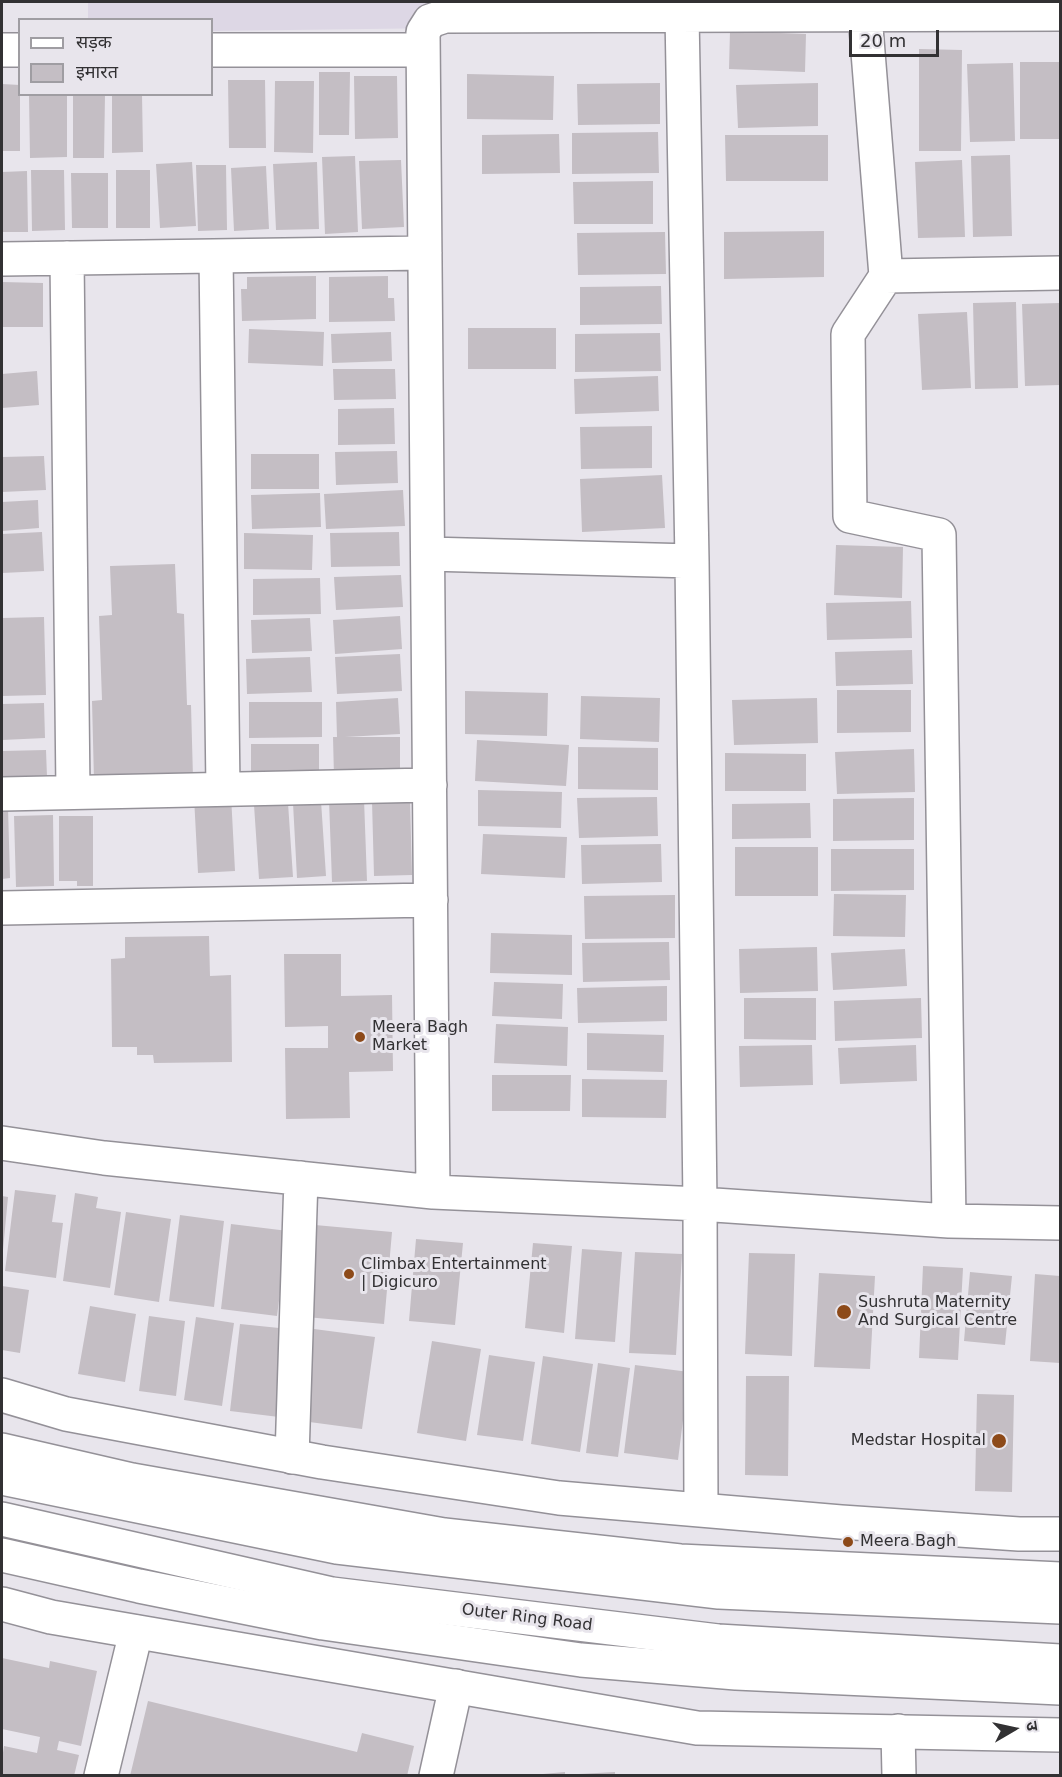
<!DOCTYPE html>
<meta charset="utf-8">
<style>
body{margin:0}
#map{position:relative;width:1062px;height:1777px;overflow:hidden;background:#e8e5ec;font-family:"DejaVu Sans","Noto Sans Devanagari",sans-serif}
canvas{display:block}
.frame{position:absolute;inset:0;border:3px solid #323133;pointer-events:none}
.legend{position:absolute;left:18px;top:18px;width:195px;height:78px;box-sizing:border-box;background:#e8e5ec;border:2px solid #9f9da2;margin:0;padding:8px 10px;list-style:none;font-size:18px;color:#323133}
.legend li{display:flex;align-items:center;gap:12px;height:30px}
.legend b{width:30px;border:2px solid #9f9da2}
.north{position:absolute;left:984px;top:1699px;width:60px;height:60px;-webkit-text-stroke:4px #e8e5ec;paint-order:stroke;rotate:81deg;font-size:16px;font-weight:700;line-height:24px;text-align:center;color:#323133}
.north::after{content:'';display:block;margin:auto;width:21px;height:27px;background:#323133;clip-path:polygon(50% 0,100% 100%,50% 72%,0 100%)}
.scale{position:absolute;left:849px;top:30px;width:90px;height:27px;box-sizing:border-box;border:3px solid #323133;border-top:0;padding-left:8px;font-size:18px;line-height:21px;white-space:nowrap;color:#323133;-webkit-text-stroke:4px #e8e5ec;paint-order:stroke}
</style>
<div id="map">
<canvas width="1062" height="1777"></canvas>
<div class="frame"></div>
<ul class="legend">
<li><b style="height:8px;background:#fff"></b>सड़क</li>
<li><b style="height:16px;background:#c4bec4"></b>इमारत</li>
</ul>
<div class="north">उ</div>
<div class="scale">20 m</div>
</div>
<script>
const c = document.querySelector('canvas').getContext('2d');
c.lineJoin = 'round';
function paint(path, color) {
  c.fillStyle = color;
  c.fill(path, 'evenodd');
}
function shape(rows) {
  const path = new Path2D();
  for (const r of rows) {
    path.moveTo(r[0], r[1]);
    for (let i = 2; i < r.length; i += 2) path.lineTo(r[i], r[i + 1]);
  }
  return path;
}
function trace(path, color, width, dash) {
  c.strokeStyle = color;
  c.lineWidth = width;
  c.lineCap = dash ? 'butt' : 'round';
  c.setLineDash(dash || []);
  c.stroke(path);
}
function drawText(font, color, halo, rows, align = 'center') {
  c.font = font + ' "DejaVu Sans",sans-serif';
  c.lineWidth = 6;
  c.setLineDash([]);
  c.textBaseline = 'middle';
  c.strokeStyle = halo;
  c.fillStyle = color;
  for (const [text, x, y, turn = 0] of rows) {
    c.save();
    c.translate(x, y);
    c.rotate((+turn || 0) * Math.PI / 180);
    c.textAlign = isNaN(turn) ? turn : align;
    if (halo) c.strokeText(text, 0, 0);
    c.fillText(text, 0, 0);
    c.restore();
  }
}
const built = shape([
 [88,2,1060,2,1060,20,212,31,212,20,88,19]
]);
const building = shape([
 [730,31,806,34,805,72,729,69],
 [919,49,962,50,961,151,919,151],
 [1020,62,1060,62,1060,139,1020,139],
 [1013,63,1015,141,970,142,967,64],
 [319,72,350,72,349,135,319,135],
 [467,74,554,76,553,120,467,119],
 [354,76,397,76,398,138,355,139],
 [228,80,265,80,266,148,229,148],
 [275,81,314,81,313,153,274,152],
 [660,83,660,124,578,125,577,84],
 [818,83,818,126,738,128,736,85],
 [2,84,20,85,20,151,2,151],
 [29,94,67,94,67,157,30,158],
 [73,94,105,94,104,158,73,158],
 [112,94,142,94,143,152,112,153],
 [658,132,659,173,572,174,572,133],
 [559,134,560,173,482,174,482,135],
 [725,135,828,135,828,181,726,181],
 [1010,155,1012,236,973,237,971,156],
 [355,156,358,232,325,234,322,157],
 [401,160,404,227,362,229,359,161],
 [962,160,965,237,918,238,915,162],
 [192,162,196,226,160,228,156,164],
 [317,162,319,229,276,230,273,164],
 [196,165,226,165,227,230,198,231],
 [266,166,269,229,234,231,231,168],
 [31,170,64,170,65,230,32,231],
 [116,170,150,170,150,228,116,228],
 [27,171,28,232,2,232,2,172],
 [71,173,108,173,108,228,72,228],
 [653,181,653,224,574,224,573,182],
 [824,231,824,277,724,279,724,232],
 [665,232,666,274,578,275,577,233],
 [316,276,316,319,242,321,241,289,247,289,247,277],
 [388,276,388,298,394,298,395,321,329,322,329,277],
 [2,282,43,283,43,327,2,327],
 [661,286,662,324,580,325,580,287],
 [1016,302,1018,388,975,389,973,303],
 [1060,303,1060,385,1025,386,1022,304],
 [967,312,971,388,922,390,918,314],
 [468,328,556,328,556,369,468,369],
 [249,329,324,332,323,366,248,363],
 [391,332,392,361,332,363,331,334],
 [660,333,661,371,575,372,575,334],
 [333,369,395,369,396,399,334,400],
 [37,371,39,405,2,408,2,374],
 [658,376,659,411,575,414,574,379],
 [394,408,395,444,338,445,338,409],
 [652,426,652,468,581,469,580,427],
 [397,451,398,483,336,485,335,452],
 [251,454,319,454,319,489,251,489],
 [44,456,46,490,2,492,2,457],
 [662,475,665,528,582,532,580,479],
 [403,490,405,526,326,529,324,494],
 [320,493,321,527,252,529,251,495],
 [38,500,39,528,2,531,2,502],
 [42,532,44,571,2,573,2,534],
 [399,532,400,566,331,567,330,533],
 [244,533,313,535,312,570,244,569],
 [836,545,903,547,902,598,834,595],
 [175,564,177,613,184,614,187,705,191,705,193,778,94,781,92,701,102,700,99,616,112,615,110,566],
 [401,575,403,607,336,610,334,577],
 [320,578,321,614,253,615,253,579],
 [911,601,912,638,827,640,826,603],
 [400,616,402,649,335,654,333,620],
 [44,617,46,695,2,696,2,618],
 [310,618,312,651,252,653,251,620],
 [912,650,913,684,836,686,835,652],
 [400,654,402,691,337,694,335,657],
 [310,657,312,692,247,694,246,659],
 [837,690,911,690,911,732,837,733],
 [465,691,548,693,547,736,465,734],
 [581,696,660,698,659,742,580,739],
 [398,698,400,734,345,737,400,737,400,777,334,777,333,737,337,737,336,702],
 [817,698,818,743,734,745,732,700],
 [249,702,322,702,322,737,249,738],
 [44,703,45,738,2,740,2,704],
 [477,740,569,745,566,786,475,781],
 [251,744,319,744,319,779,251,779],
 [578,747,658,748,658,790,578,789],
 [914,749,915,792,837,794,835,752],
 [46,750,47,777,2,778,2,751],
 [725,753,806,754,806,791,725,791],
 [478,790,562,792,561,828,478,826],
 [231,795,235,871,198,873,194,797],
 [657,797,658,836,579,838,577,798],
 [914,798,914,840,833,841,833,799],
 [364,799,367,881,332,882,329,800],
 [410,800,412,875,374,876,372,801],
 [321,801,326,876,297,878,293,803],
 [288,803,293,877,259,879,254,805],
 [810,803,811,838,732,839,732,804],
 [2,808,8,808,10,878,2,879],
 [53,815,54,886,16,887,14,816],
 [59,816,93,816,93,886,77,886,77,881,59,881],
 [483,834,567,837,565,878,481,874],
 [661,844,662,882,582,884,581,845],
 [735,847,818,847,818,896,735,896],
 [831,849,914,849,914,890,831,891],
 [834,894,906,895,905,937,833,936],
 [675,895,675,938,585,939,584,896],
 [491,933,572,935,572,975,490,973],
 [209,936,210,976,231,975,232,1062,154,1063,153,1055,137,1055,137,1047,112,1047,111,959,125,958,125,937],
 [669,942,670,980,583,982,582,943],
 [817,947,818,991,740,993,739,949],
 [905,949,907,986,833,990,831,953],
 [284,954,341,954,341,996,392,995,393,1071,349,1072,350,1118,286,1119,285,1048,328,1048,328,1026,285,1027],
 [494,982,563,984,562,1019,492,1016],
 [667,986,667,1021,578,1023,577,988],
 [744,998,816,998,816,1040,744,1039],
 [921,998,922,1038,835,1041,834,1001],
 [496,1024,568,1027,567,1066,494,1063],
 [587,1033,664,1035,663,1072,587,1070],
 [812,1045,813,1085,740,1087,739,1046],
 [916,1045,917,1081,840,1084,838,1048],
 [492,1075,571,1075,570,1111,492,1111],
 [582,1079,667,1080,666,1118,582,1117],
 [15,1190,56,1195,52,1222,63,1223,56,1278,5,1271],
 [75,1193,98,1197,96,1208,121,1212,110,1288,63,1281],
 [2,1196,8,1197,3,1250,2,1250],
 [126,1212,171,1219,159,1302,114,1295],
 [180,1215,224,1221,214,1307,169,1301],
 [231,1224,288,1231,277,1316,221,1309],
 [315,1225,392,1232,384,1324,306,1317],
 [416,1239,463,1243,455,1325,409,1321],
 [533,1243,572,1246,564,1333,525,1328],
 [582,1249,622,1252,615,1342,575,1339],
 [635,1252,682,1254,676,1355,629,1353],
 [749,1253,795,1254,792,1356,745,1354],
 [923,1266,963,1268,958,1360,919,1358],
 [970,1272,1012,1276,1005,1345,964,1341],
 [819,1273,875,1276,870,1369,814,1367],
 [1035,1274,1060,1276,1060,1363,1030,1361],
 [2,1286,29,1290,20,1353,2,1350],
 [90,1306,136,1314,125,1382,78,1374],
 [149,1316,185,1321,176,1396,139,1391],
 [196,1317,234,1323,222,1406,184,1400],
 [240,1324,289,1329,279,1417,230,1411],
 [314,1329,375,1337,362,1429,302,1421],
 [432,1341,481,1349,466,1441,417,1433],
 [489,1355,535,1362,523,1441,477,1435],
 [543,1356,593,1364,580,1452,531,1444],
 [598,1363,630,1368,618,1457,586,1453],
 [635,1365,689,1372,678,1460,624,1453],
 [746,1376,789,1376,788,1476,745,1475],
 [977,1394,1014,1395,1012,1492,975,1491],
 [2,1658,49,1668,50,1661,97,1671,81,1746,59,1741,57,1750,79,1755,74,1776,2,1776,2,1759,4,1746,37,1753,40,1737,2,1729],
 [148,1701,357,1752,362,1733,414,1746,407,1776,130,1776],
 [565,1772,565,1776,543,1776,543,1774],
 [615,1772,615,1776,579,1776,579,1774]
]);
const street = shape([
 [865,15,886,276,848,334,850,516,939,535,949,1221],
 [2,50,20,50],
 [212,50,423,50],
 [216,256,223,789],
 [67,258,73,792],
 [2,259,425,253],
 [886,276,1060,273],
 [428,554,692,561,682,15],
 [692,561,700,1204,701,1509],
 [2,794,430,785],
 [2,908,431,900],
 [2,1143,104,1158,433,1192,700,1204,949,1221,1060,1223],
 [433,1192,423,32,430,21,445,16,1060,14],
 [292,1457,301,1178],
 [898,1731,899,1776],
 [101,1776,136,1632],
 [436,1776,456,1686]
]);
const secondary = shape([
 [2,1395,66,1414,322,1462,559,1498,841,1522,1019,1534,1060,1534],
 [2,1450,132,1480,444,1535,680,1561,1060,1579],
 [2,1555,139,1586,323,1623,581,1660,736,1673,1060,1688],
 [2,1604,51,1617,697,1728,1060,1735]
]);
const primary = shape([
 [2,1478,337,1547,719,1592,1060,1607],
 [2,1519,332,1594,718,1641,1060,1661]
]);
const markers = [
 [360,1037,6,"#8d4a19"],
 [349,1274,6,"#8d4a19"],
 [844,1312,8,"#8d4a19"],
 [999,1441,8,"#8d4a19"],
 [848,1542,6,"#8d4a19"]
];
const poiNames = [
 ["Meera Bagh",372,1028],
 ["Market",372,1046],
 ["Climbax Entertainment",361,1265],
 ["| Digicuro",361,1283],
 ["Sushruta Maternity",858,1303],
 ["And Surgical Centre",858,1321],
 ["Medstar Hospital",986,1441,"right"],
 ["Meera Bagh",860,1542]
];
const streetNames = [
 ["Outer Ring Road",527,1618,7]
];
paint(built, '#ddd7e5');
paint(building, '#c4bec4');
trace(street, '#949198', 36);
trace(secondary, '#949198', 36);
trace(primary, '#949198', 36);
trace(street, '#fff', 33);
trace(secondary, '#fff', 33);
trace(primary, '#fff', 33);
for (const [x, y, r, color] of markers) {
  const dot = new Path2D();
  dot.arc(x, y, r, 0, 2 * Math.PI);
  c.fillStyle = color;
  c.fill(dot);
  trace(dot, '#e8e5ec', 2);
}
drawText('16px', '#323133', '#e8e5ec', poiNames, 'left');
drawText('16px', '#323133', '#e8e5ec', streetNames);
</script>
